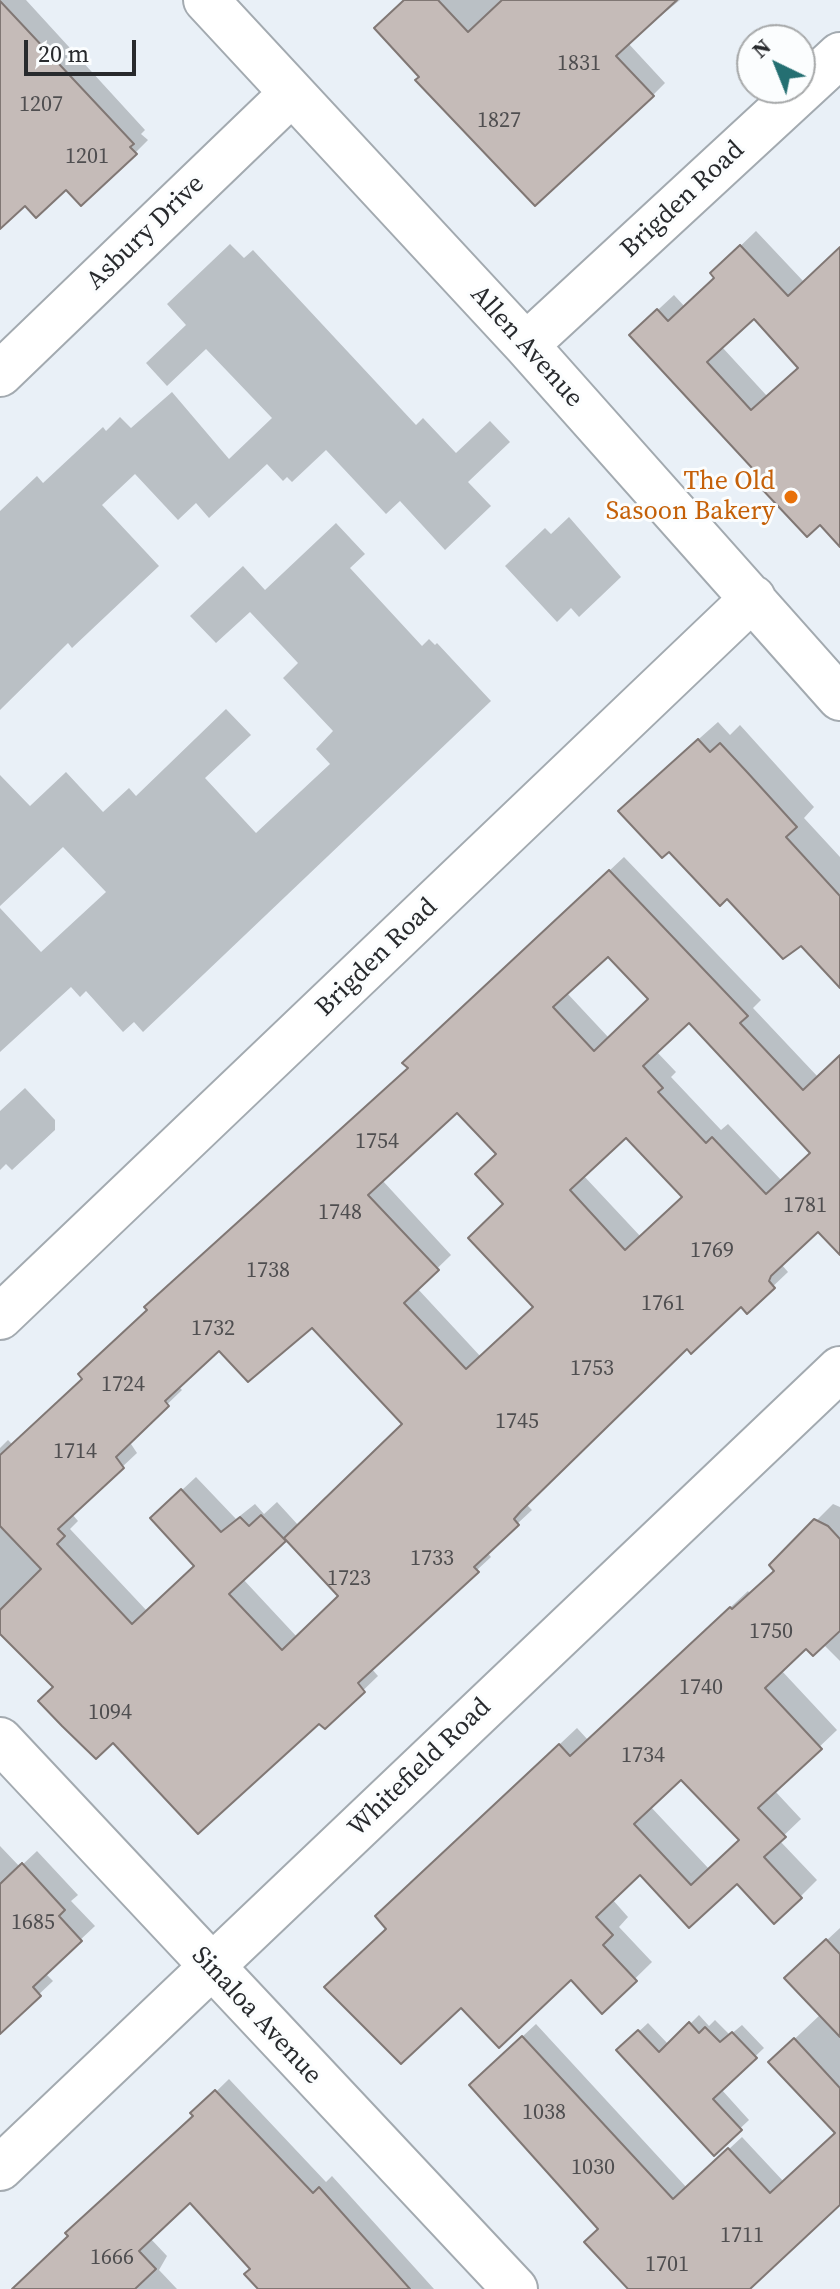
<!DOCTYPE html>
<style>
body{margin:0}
#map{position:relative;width:840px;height:2289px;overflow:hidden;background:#e9f0f7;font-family:"Source Serif 4",serif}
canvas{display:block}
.north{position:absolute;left:736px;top:24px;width:80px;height:80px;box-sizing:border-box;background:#fbfdfe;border:2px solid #a7a9aa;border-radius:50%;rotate:317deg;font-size:22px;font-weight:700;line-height:32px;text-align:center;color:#282a2d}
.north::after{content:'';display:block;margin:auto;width:28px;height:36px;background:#246f72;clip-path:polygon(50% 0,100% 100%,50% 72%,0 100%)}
.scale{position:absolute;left:24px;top:40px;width:112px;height:36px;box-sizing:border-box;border:4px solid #282a2d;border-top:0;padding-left:10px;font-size:24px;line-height:28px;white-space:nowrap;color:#282a2d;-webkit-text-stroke:6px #fbfdfe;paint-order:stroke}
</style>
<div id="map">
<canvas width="840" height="2289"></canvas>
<div class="north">N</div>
<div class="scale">20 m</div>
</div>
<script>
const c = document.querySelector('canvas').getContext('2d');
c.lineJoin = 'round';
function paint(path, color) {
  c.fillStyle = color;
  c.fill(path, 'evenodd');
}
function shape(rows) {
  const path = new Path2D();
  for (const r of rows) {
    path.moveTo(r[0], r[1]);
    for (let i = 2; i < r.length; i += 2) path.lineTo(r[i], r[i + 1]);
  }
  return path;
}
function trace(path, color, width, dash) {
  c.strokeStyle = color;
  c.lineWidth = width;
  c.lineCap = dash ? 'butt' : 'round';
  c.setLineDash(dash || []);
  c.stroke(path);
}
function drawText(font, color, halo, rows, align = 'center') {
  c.font = font + ' "Source Serif 4",serif';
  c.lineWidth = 6;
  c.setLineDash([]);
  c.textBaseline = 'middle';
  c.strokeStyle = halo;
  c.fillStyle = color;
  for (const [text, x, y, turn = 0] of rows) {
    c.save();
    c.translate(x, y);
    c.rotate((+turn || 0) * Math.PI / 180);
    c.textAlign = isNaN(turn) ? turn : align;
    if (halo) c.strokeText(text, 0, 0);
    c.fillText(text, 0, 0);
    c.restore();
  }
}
const shadow = shape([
 [0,0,26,0,145,130,141,134,148,140,135,153,25,203,0,226],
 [406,0,680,0,628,43,665,83,653,95,422,76],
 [756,231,804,282,840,249,840,544,820,522,768,482,647,320,674,295,685,307,716,278,728,258],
 [754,317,800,367,767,396,722,347],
 [230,244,244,258,253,250,416,425,423,418,456,453,490,421,510,442,468,482,491,506,445,550,400,501,386,514,326,450,292,482,287,477,283,481,267,464,209,518,196,503,178,520,135,474,102,505,159,566,72,648,68,643,0,710,0,511,37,476,43,483,103,427,106,431,120,417,131,428,172,392,229,459,272,418,206,349,167,386,146,363,186,325,167,304],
 [569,517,621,577,579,617,571,608,557,622,505,566,545,528,551,534],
 [336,523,365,554,350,568,422,646,429,639,435,645,437,643,491,701,143,1032,134,1022,123,1032,86,991,80,997,71,987,0,1052,0,908,41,952,106,892,63,847,0,906,0,775,30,806,66,772,103,812,129,788,136,796,226,709,251,735,205,778,256,833,330,764,316,749,333,731,283,678,298,663,250,612,216,643,190,616,243,566,265,590],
 [718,722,730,735,740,725,814,807,804,818,840,857,840,985,802,944,639,792],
 [624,857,761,1000,753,1008,818,1077,840,1057,840,1223,818,1229,782,1265,788,1272,747,1311,741,1304,687,1346,526,1504,532,1510,487,1552,491,1557,371,1668,378,1676,325,1727,319,1721,113,1740,0,1631,0,1448,8,1440,13,1445,84,1378,410,1067,419,1049],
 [608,954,650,999,609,1038,566,992],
 [689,1020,813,1152,782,1181,728,1124,721,1130,671,1077,676,1072,656,1051],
 [457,1110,499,1154,506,1203,535,1307,481,1357,417,1288,451,1255,382,1180],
 [626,1135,684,1197,641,1237,583,1175],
 [312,1325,405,1424,299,1526,277,1502,264,1514,255,1504,236,1519,196,1477,167,1504,196,1565,147,1611,70,1529,78,1521,72,1514,137,1453,129,1441,182,1390,178,1386,219,1348],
 [286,1538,340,1596,297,1637,242,1578],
 [25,1088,55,1120,55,1130,12,1170,6,1164,0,1170,0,1111],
 [833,1504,840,1507,840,1661,823,1644,806,1646,781,1670,837,1730,774,1790,801,1819,779,1840,817,1880,800,1897,737,1881,689,1925,640,1872,612,1899,628,1917,619,1927,652,1962,602,2011,571,1978,389,1928,394,1900,577,1728,588,1740,748,1591,750,1594,776,1570,772,1565],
 [681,1777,741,1840,709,1869,650,1806],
 [0,1846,20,1867,37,1851,78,1895,71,1901,95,1926,45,1973,53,1981,0,2031],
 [840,1928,840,2204,749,2289,631,2289,600,2228,484,2072,536,2024,687,2188,742,2137,784,2182,837,2132,784,2049,821,2014,800,1965],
 [699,2015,709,2026,715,2020,730,2035,742,2025,764,2048,721,2089,749,2120,714,2153,619,2050,648,2023,669,2045],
 [229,2079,326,2182,332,2176,434,2289,261,2289,253,2268,190,2200,150,2238,167,2256,159,2270,177,2289,14,2289]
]);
const building = shape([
 [404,0,438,0,468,32,502,0,677,0,616,56,654,96,535,206,415,80,419,77,374,28,404,0],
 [0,1,134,144,130,147,137,154,81,206,66,190,36,218,25,206,0,229,0,1],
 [740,245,788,296,840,247,840,547,820,525,807,537,760,487,765,482,629,335,657,309,668,321,714,278,710,273,740,245],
 [754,319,798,368,751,410,707,362,754,319],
 [698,739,710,752,720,743,747,772,797,827,786,837,840,896,840,988,801,946,783,959,727,899,720,906,669,852,662,858,618,811,698,739],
 [609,870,748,1016,740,1023,803,1090,840,1055,840,1255,818,1232,771,1276,769,1281,775,1288,747,1314,741,1307,691,1354,687,1349,521,1511,514,1519,519,1525,474,1567,479,1572,358,1683,365,1692,325,1729,319,1724,198,1834,113,1743,96,1759,62,1726,38,1701,53,1687,0,1634,0,1610,41,1569,0,1526,0,1455,82,1379,78,1374,147,1310,144,1307,408,1068,402,1063,609,870],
 [608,957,648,999,594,1051,553,1007,608,957],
 [689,1023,810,1153,766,1194,712,1137,706,1143,658,1092,663,1088,643,1066,689,1023],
 [457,1113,496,1154,475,1174,503,1204,468,1238,533,1307,466,1369,404,1303,439,1270,368,1195,457,1113],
 [626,1138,682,1197,625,1250,570,1190,626,1138],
 [312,1328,402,1424,284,1538,338,1596,282,1650,229,1594,286,1541,261,1515,249,1526,240,1517,221,1532,181,1489,150,1518,194,1566,132,1624,57,1544,65,1536,58,1529,124,1468,116,1457,169,1406,165,1401,219,1351,248,1382,312,1328],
 [814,1519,828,1526,840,1539,840,1631,813,1656,806,1649,765,1688,822,1749,758,1808,786,1837,764,1857,802,1898,774,1924,737,1884,689,1928,640,1875,596,1917,613,1935,603,1945,637,1981,602,2014,571,1980,499,2048,461,2008,401,2064,324,1987,386,1929,375,1916,559,1744,570,1756,730,1607,732,1609,774,1571,769,1565,814,1519],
 [681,1780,739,1840,691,1885,634,1824,681,1780],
 [22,1863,65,1910,59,1916,82,1941,33,1987,41,1996,0,2034,0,1884,22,1863],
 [826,1939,840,1954,840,2037,784,1978,826,1939],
 [689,2022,699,2033,705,2027,720,2042,732,2032,757,2058,713,2099,742,2130,714,2156,616,2050,638,2030,659,2052,689,2022],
 [522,2036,673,2199,728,2148,770,2193,835,2133,768,2062,794,2038,840,2088,840,2205,750,2289,628,2289,584,2242,598,2229,469,2085,522,2036],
 [215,2090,313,2193,319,2187,410,2289,258,2289,244,2274,250,2269,190,2203,139,2251,156,2269,135,2289,12,2289,68,2236,65,2233,193,2116,190,2113,215,2090]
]);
const minor = shape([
 [206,0,526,345,840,698],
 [526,345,840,55],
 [0,374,292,93],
 [0,1317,753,598],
 [0,1740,515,2289],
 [0,2168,840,1369]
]);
const markers = [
 [791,497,8,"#e8710a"]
];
const numberNames = [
 ["1831",579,64],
 ["1207",41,105],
 ["1827",499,121],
 ["1201",87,157],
 ["1754",377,1142],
 ["1781",805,1206],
 ["1748",340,1213],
 ["1769",712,1251],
 ["1738",268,1271],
 ["1761",663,1304],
 ["1732",213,1329],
 ["1753",592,1369],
 ["1724",123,1385],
 ["1745",517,1422],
 ["1714",75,1452],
 ["1733",432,1559],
 ["1723",349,1579],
 ["1750",771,1632],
 ["1740",701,1688],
 ["1094",110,1713],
 ["1734",643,1756],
 ["1685",33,1923],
 ["1038",544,2113],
 ["1030",593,2168],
 ["1711",742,2236],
 ["1666",112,2258],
 ["1701",667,2265]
];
const streetNames = [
 ["Brigden Road",683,200,-43],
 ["Asbury Drive",146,233,-44],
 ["Allen Avenue",526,347,48],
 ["Brigden Road",377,958,-44],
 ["Whitefield Road",420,1768,-44],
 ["Sinaloa Avenue",256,2016,47]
];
const foodNames = [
 ["The Old",775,482],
 ["Sasoon Bakery",775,512]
];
paint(shadow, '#0003');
paint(building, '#c5bbb8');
trace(building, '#807774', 2);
trace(minor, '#a3aab0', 48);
trace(minor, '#fff', 44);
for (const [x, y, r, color] of markers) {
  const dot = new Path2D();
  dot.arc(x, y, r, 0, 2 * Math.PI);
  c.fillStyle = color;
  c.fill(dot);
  trace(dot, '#fbfdfe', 3);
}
drawText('22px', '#4f4e50', null, numberNames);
drawText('26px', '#282a2d', '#fbfdfe', streetNames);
drawText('26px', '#c56008', '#fbfdfe', foodNames, 'right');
</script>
